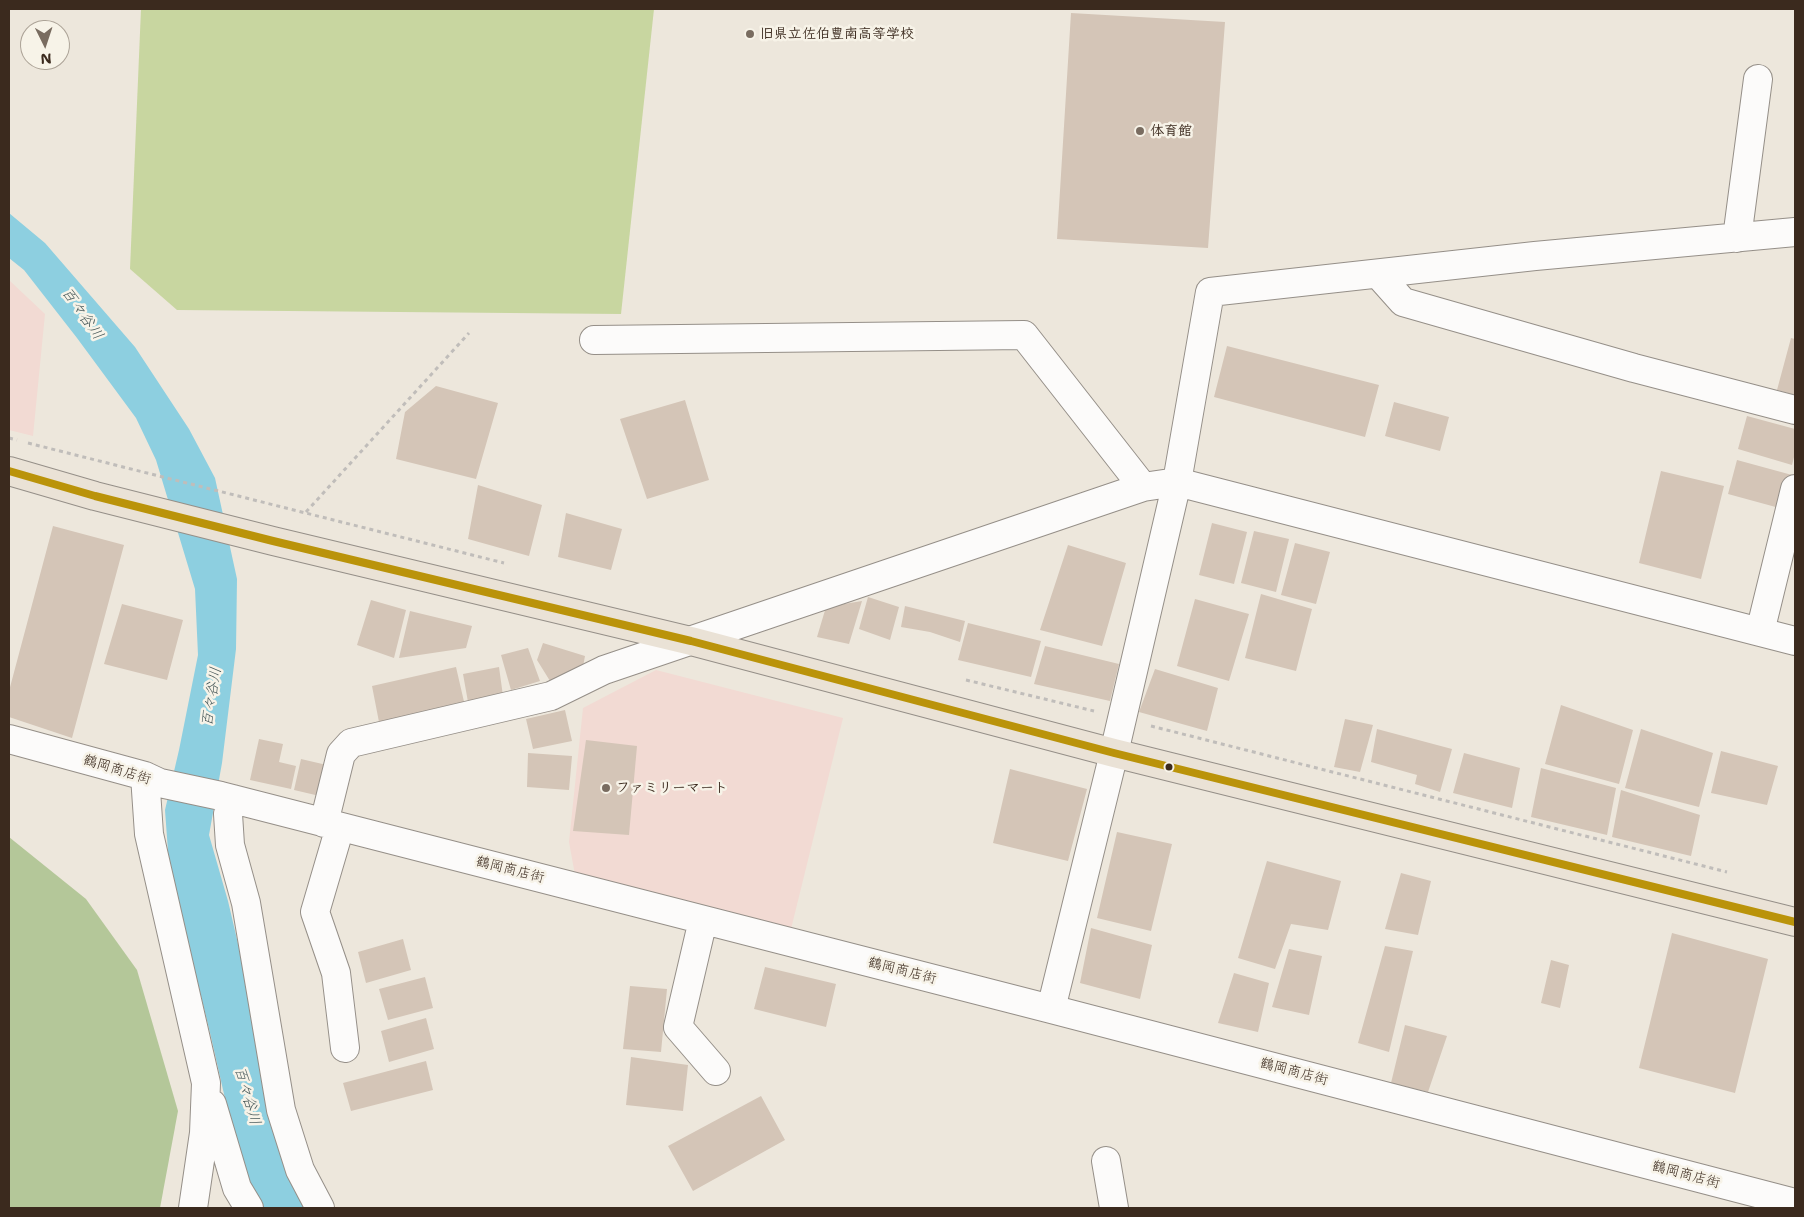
<!DOCTYPE html>
<meta charset="utf-8">
<style>
body{margin:0}
#map{position:relative;width:1804px;height:1217px;overflow:hidden;background:#ede7dc;font-family:"Shantell Sans",sans-serif}
canvas{display:block}
.frame{position:absolute;inset:0;border:10px solid #3b2a1e;pointer-events:none}
.north{position:absolute;left:20px;top:20px;width:50px;height:50px;box-sizing:border-box;background:#f7f3e8;border:1px solid #aca397;border-radius:50%;rotate:176deg;font-size:14px;font-weight:700;line-height:20px;text-align:center;color:#3b2a1e}
.north::after{content:'';display:block;margin:auto;width:18px;height:22px;background:#796c60;clip-path:polygon(50% 0,100% 100%,50% 72%,0 100%)}
</style>
<div id="map">
<canvas width="1804" height="1217"></canvas>
<div class="frame"></div>
<div class="north">N</div>
</div>
<script>
const c = document.querySelector('canvas').getContext('2d');
c.lineJoin = 'round';
function paint(path, color) {
  c.fillStyle = color;
  c.fill(path, 'evenodd');
}
function shape(rows) {
  const path = new Path2D();
  for (const r of rows) {
    path.moveTo(r[0], r[1]);
    for (let i = 2; i < r.length; i += 2) path.lineTo(r[i], r[i + 1]);
  }
  return path;
}
function trace(path, color, width, dash) {
  c.strokeStyle = color;
  c.lineWidth = width;
  c.lineCap = dash ? 'butt' : 'round';
  c.setLineDash(dash || []);
  c.stroke(path);
}
function drawText(font, color, halo, rows, align = 'center') {
  c.font = font + ' "Shantell Sans","Klee One",sans-serif';
  c.lineWidth = 5;
  c.setLineDash([]);
  c.textBaseline = 'middle';
  c.strokeStyle = halo;
  c.fillStyle = color;
  for (const [text, x, y, turn = 0] of rows) {
    c.save();
    c.translate(x, y);
    c.rotate((+turn || 0) * Math.PI / 180);
    c.textAlign = isNaN(turn) ? turn : align;
    if (halo) c.strokeText(text, 0, 0);
    c.fillText(text, 0, 0);
    c.restore();
  }
}
const built = shape([
 [9,280,45,314,33,436,9,430],
 [656,670,843,718,791,929,575,875,569,842,583,708]
]);
const green = shape([
 [141,9,654,9,621,314,177,310,130,269]
]);
const forest = shape([
 [9,837,86,899,137,970,178,1111,160,1208,9,1208]
]);
const water = shape([
 [9,213,45,243,135,347,189,429,215,478,237,579,236,649,222,763,209,835,228,901,251,999,306,1208,260,1208,234,1138,211,1037,169,865,165,810,179,750,198,655,195,589,156,460,136,418,77,338,24,270,9,258]
]);
const building = shape([
 [1071,13,1225,22,1208,248,1057,239],
 [1791,338,1795,339,1795,395,1777,390],
 [1227,346,1379,385,1365,437,1214,397],
 [436,386,498,403,476,479,396,459,405,412],
 [685,400,709,480,647,499,620,419],
 [1394,402,1449,417,1440,451,1385,436],
 [1747,416,1795,429,1795,453,1792,465,1738,449],
 [1737,460,1792,475,1783,509,1728,494],
 [1661,471,1724,486,1701,579,1639,563],
 [478,485,542,505,529,556,468,539],
 [566,513,622,529,611,570,558,557],
 [1212,523,1247,532,1234,584,1199,575],
 [53,526,124,545,72,738,9,717,9,691],
 [1254,531,1289,539,1276,592,1241,583],
 [1295,543,1330,552,1316,604,1281,595],
 [1068,545,1126,563,1102,646,1040,630],
 [1261,594,1312,609,1296,671,1245,658],
 [868,597,899,607,890,640,859,629],
 [1195,599,1249,614,1229,681,1177,666],
 [371,600,406,610,394,658,357,645],
 [862,601,849,644,817,637,826,607],
 [122,604,183,620,167,680,104,664],
 [905,606,965,621,960,642,930,632,901,627],
 [410,611,472,626,466,648,399,658],
 [968,623,1041,641,1031,677,958,660],
 [543,643,585,656,582,672,550,681,537,660],
 [1045,646,1119,664,1110,701,1034,684],
 [528,648,540,681,511,690,501,655],
 [456,667,465,706,379,722,372,686],
 [499,667,503,696,468,702,463,674],
 [1155,669,1218,688,1207,731,1139,712],
 [1561,705,1633,730,1619,784,1545,764],
 [565,710,572,741,533,749,526,719],
 [1345,719,1373,725,1360,772,1334,767],
 [1377,729,1452,749,1440,792,1415,784,1417,775,1371,762],
 [1641,729,1713,753,1699,807,1625,788],
 [259,739,283,744,279,762,296,766,291,789,250,780],
 [586,740,637,746,629,835,573,831],
 [1721,751,1778,766,1767,805,1711,793],
 [528,753,572,756,569,790,527,787],
 [1464,753,1520,768,1512,808,1453,793],
 [301,759,331,766,324,797,294,790],
 [1541,768,1616,788,1607,835,1531,817],
 [1010,769,1087,789,1068,861,993,843],
 [1621,790,1700,815,1691,856,1612,837],
 [1117,832,1172,844,1151,931,1097,918],
 [1267,861,1341,881,1328,930,1291,924,1275,969,1238,958],
 [1401,873,1431,881,1418,935,1385,929],
 [1091,928,1152,945,1140,999,1080,983],
 [1672,933,1768,959,1735,1093,1639,1068],
 [403,939,411,970,366,983,358,952],
 [1385,946,1413,951,1389,1052,1358,1043],
 [1289,949,1322,956,1309,1015,1272,1007],
 [1551,960,1569,965,1560,1008,1541,1003],
 [765,967,836,984,826,1027,754,1009],
 [1234,973,1269,983,1258,1032,1218,1023],
 [425,977,433,1008,388,1020,379,989],
 [630,986,667,989,661,1052,623,1049],
 [426,1018,434,1049,389,1062,381,1031],
 [1405,1025,1447,1036,1428,1092,1391,1083],
 [631,1057,688,1065,683,1111,626,1105],
 [426,1061,433,1090,351,1111,343,1083],
 [761,1096,785,1140,693,1191,668,1146]
]);
const path = shape([
 [9,438,17,440],
 [28,443,504,563],
 [306,512,469,333],
 [966,680,1094,711],
 [1151,726,1727,872]
]);
const minor = shape([
 [1737,238,1758,79],
 [1378,274,1403,302,1634,368,1795,410],
 [594,340,1024,335,1143,487],
 [1760,632,1795,489],
 [9,739,145,776,160,783,221,796,1051,1009,1795,1203],
 [145,776,149,834,206,1083,204,1133,193,1208],
 [233,799,228,814,230,845,246,903,281,1110,300,1170,320,1208],
 [324,823,341,754,351,743,551,696,604,670,1143,487,1177,482,1795,641],
 [340,827,315,912,336,973,345,1048],
 [703,920,678,1027,716,1071],
 [1051,1009,1114,753,1177,482,1210,292,1535,256,1795,232],
 [212,1104,237,1188,249,1208],
 [1106,1161,1114,1208]
]);
const highway = shape([
 [9,471,95,496,273,541,691,641,1114,753,1795,922]
]);
const bus1 = shape([
 [9,471,95,496,273,541,691,641,1114,753,1795,922]
]);
const markers = [
 [750,34,5,"#796c60"],
 [1140,131,5,"#796c60"],
 [1169,767,4.5,"#3b2a1e"],
 [606,788,5,"#796c60"]
];
const poiNames = [
 ["旧県立佐伯豊南高等学校",760,34],
 ["体育館",1150,131],
 ["ファミリーマート",616,788]
];
const streetNames = [
 ["鶴岡商店街",117,770,17],
 ["鶴岡商店街",510,870,14],
 ["鶴岡商店街",902,971,14],
 ["鶴岡商店街",1294,1072,15],
 ["鶴岡商店街",1686,1175,15]
];
const waterNames = [
 ["百々谷川",82,314,55],
 ["百々谷川",212,697,-81],
 ["百々谷川",247,1096,74]
];
paint(built, '#f2dad3');
paint(green, '#c8d6a0');
paint(forest, '#b4c799');
paint(water, '#8dcfe0');
paint(building, '#d4c5b7');
trace(minor, '#958f88', 30);
trace(highway, '#958f88', 30);
trace(path, '#c0bdba', 3, [4, 4]);
trace(minor, '#fcfbfa', 28);
trace(highway, '#eae2d6', 28);
trace(bus1, '#ba930a', 8);
for (const [x, y, r, color] of markers) {
  const dot = new Path2D();
  dot.arc(x, y, r, 0, 2 * Math.PI);
  c.fillStyle = color;
  c.fill(dot);
  trace(dot, '#f7f3e8', 2);
}
drawText('bold 14px', '#3b2a1e', '#f7f3e8', poiNames, 'left');
drawText('14px', '#3b2a1e', '#f7f3e8', streetNames);
drawText('italic 15px', '#475859', '#f7f3e8', waterNames);
</script>
